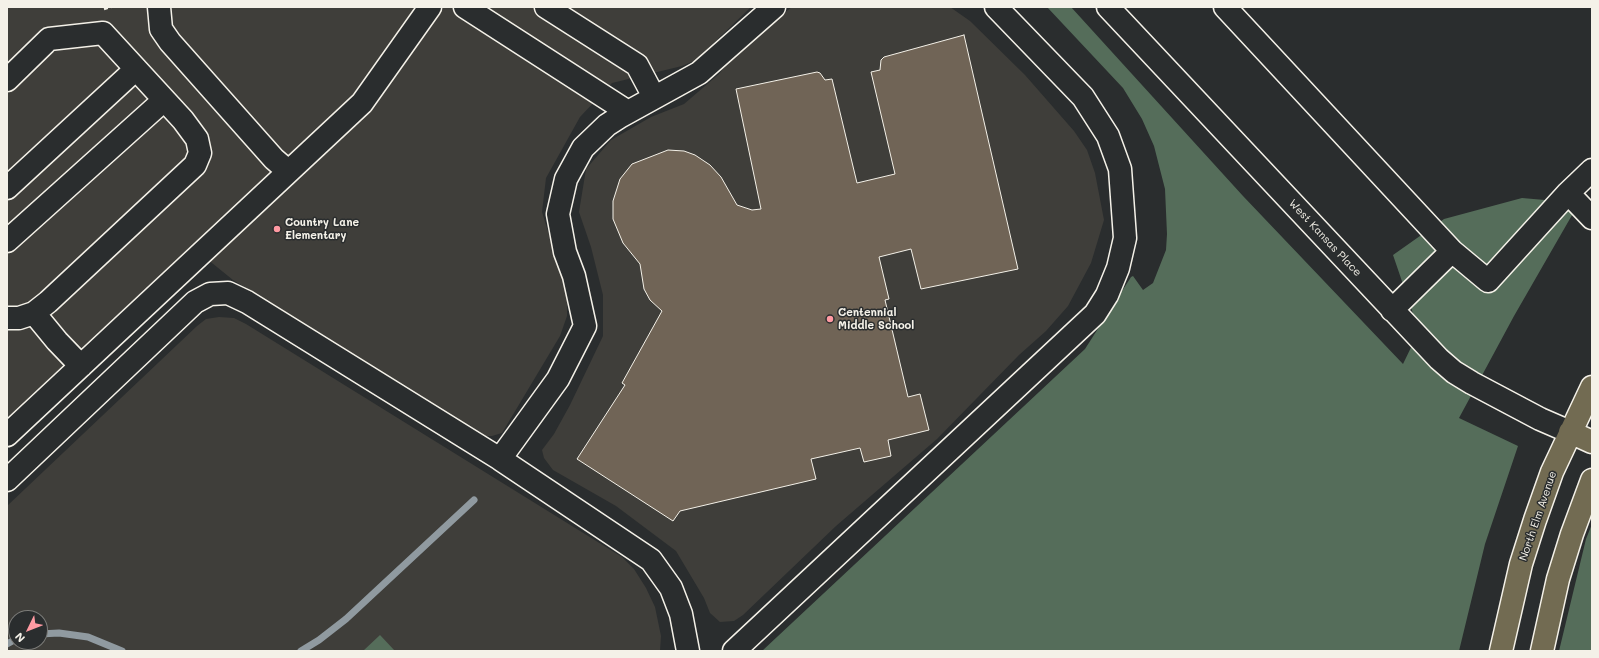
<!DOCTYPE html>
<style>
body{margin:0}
#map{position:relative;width:1599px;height:658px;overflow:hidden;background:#2a2d2e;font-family:Mali,sans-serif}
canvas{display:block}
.frame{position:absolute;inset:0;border:8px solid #f4f1e8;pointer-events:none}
.north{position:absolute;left:8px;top:610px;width:40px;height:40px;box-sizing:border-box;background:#2a2d2e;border:1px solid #7b7b78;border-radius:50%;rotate:227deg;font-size:11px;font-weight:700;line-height:16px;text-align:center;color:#f4f1e8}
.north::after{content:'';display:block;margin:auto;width:14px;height:18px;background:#ff9aa2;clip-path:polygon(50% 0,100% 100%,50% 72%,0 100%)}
</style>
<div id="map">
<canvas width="1599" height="658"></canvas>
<div class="frame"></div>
<div class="north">N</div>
</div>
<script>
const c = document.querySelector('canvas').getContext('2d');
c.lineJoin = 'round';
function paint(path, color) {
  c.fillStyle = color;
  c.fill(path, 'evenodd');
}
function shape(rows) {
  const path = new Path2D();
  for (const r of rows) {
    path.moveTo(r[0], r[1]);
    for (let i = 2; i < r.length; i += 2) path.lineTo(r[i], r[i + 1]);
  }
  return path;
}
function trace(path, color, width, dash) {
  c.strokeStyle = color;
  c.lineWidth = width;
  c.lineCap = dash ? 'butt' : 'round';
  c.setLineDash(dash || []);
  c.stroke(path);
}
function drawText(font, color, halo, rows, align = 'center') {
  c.font = font + ' Mali,sans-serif';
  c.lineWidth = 3;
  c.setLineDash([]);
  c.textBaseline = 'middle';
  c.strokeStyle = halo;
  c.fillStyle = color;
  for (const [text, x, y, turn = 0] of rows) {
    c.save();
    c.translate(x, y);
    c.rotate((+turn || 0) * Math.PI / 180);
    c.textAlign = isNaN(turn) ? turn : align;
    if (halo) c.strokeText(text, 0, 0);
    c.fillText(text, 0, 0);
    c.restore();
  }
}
const built = shape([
 [7,7,751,7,696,60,682,66,612,83,580,117,546,178,542,212,564,283,567,300,567,316,560,336,502,433,492,436,485,436,233,280,191,246,7,419],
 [792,7,950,7,970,21,1025,75,1074,131,1087,150,1095,173,1104,220,1091,263,1068,306,1046,331,1019,355,937,439,836,526,743,615,734,621,720,622,710,613,704,598,676,551,616,506,553,470,544,458,542,450,554,434,570,405,603,336,603,295,591,247,579,212,586,169,611,140,651,117,684,104,719,74,741,46],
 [219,317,234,318,246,324,622,557,634,569,646,588,655,607,661,636,660,651,7,651,7,506,197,326,206,319],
 [16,618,40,618,40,642,16,642]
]);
const green = shape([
 [1047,7,1071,7,1243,196,1403,364,1419,331,1393,255,1444,219,1522,198,1579,203,1514,316,1459,418,1518,446,1485,544,1459,651,762,651,1085,349,1131,277,1133,276,1143,290,1153,283,1166,250,1167,234,1165,189,1154,146,1142,119,1123,88],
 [1592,524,1592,651,1559,651,1586,539],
 [380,635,395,651,363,651]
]);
const stream = shape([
 [40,634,59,633,88,637,122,651],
 [7,644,16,639],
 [301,651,319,640,346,619,474,500]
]);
const building = shape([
 [964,35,1018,269,921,289,911,249,879,257,889,299,885,300,908,397,920,394,929,430,888,440,891,456,864,462,860,448,811,459,816,479,680,511,673,521,577,459,625,385,622,383,662,311,650,300,644,289,640,264,623,243,613,219,613,201,620,179,632,164,668,150,684,151,695,155,710,165,721,177,737,205,752,210,761,209,736,89,817,72,820,73,825,80,832,79,857,183,895,174,871,72,880,70,881,60,884,57,964,35]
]);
const path = shape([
 [104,9,111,7]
]);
const minor = shape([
 [159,7,161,29,170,42,274,159,288,171],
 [465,7,628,112],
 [546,7,637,65,654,97],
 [1108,7,1439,359,1454,372,1472,383,1540,419,1570,432],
 [1225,7,1452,251,1488,281,1568,193,1592,170],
 [7,80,49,39,103,33,183,120,197,139,200,153,195,165,48,302,34,313,19,318,7,318],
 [7,188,136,69],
 [1568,193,1592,218],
 [7,241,164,100],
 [1392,310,1452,251],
 [34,313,57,341,81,366],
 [7,435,362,103,430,7],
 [500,459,558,379,585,326,574,276,565,252,558,214,566,179,583,148,607,125,621,116,699,73,774,7],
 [7,480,195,302,210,294,228,293,247,302,500,459,651,560,671,588,681,614,688,651],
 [734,651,1095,314,1107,295,1118,268,1125,238,1120,169,1108,136,1083,97,996,7]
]);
const major = shape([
 [1570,432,1592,442],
 [1501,651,1521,564,1535,520,1552,472,1592,387],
 [1542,651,1558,579,1572,534,1592,480]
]);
const markers = [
 [277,229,4,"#ff9aa2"],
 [830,319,4,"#ff9aa2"]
];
const poiNames = [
 ["Country Lane",285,223],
 ["Elementary",285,236],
 ["Centennial",838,313],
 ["Middle School",838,326]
];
const streetNames = [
 ["West Kansas Place",1325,238,47],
 ["North Elm Avenue",1538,516,-71]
];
paint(built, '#3f3e3a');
paint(green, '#556d5a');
trace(stream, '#909aa0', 7);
paint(building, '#706456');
trace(building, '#f4f1e8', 1);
trace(minor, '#f4f1e8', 25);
trace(major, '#f4f1e8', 25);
trace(path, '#f4f1e8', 2.5, [4, 3]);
trace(minor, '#2a2d2e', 22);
trace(major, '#726b52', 22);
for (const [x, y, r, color] of markers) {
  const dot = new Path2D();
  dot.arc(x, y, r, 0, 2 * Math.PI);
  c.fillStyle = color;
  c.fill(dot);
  trace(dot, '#2a2d2e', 1.5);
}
drawText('bold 11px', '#f4f1e8', '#2a2d2e', poiNames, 'left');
drawText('11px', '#f4f1e8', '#2a2d2e', streetNames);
</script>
